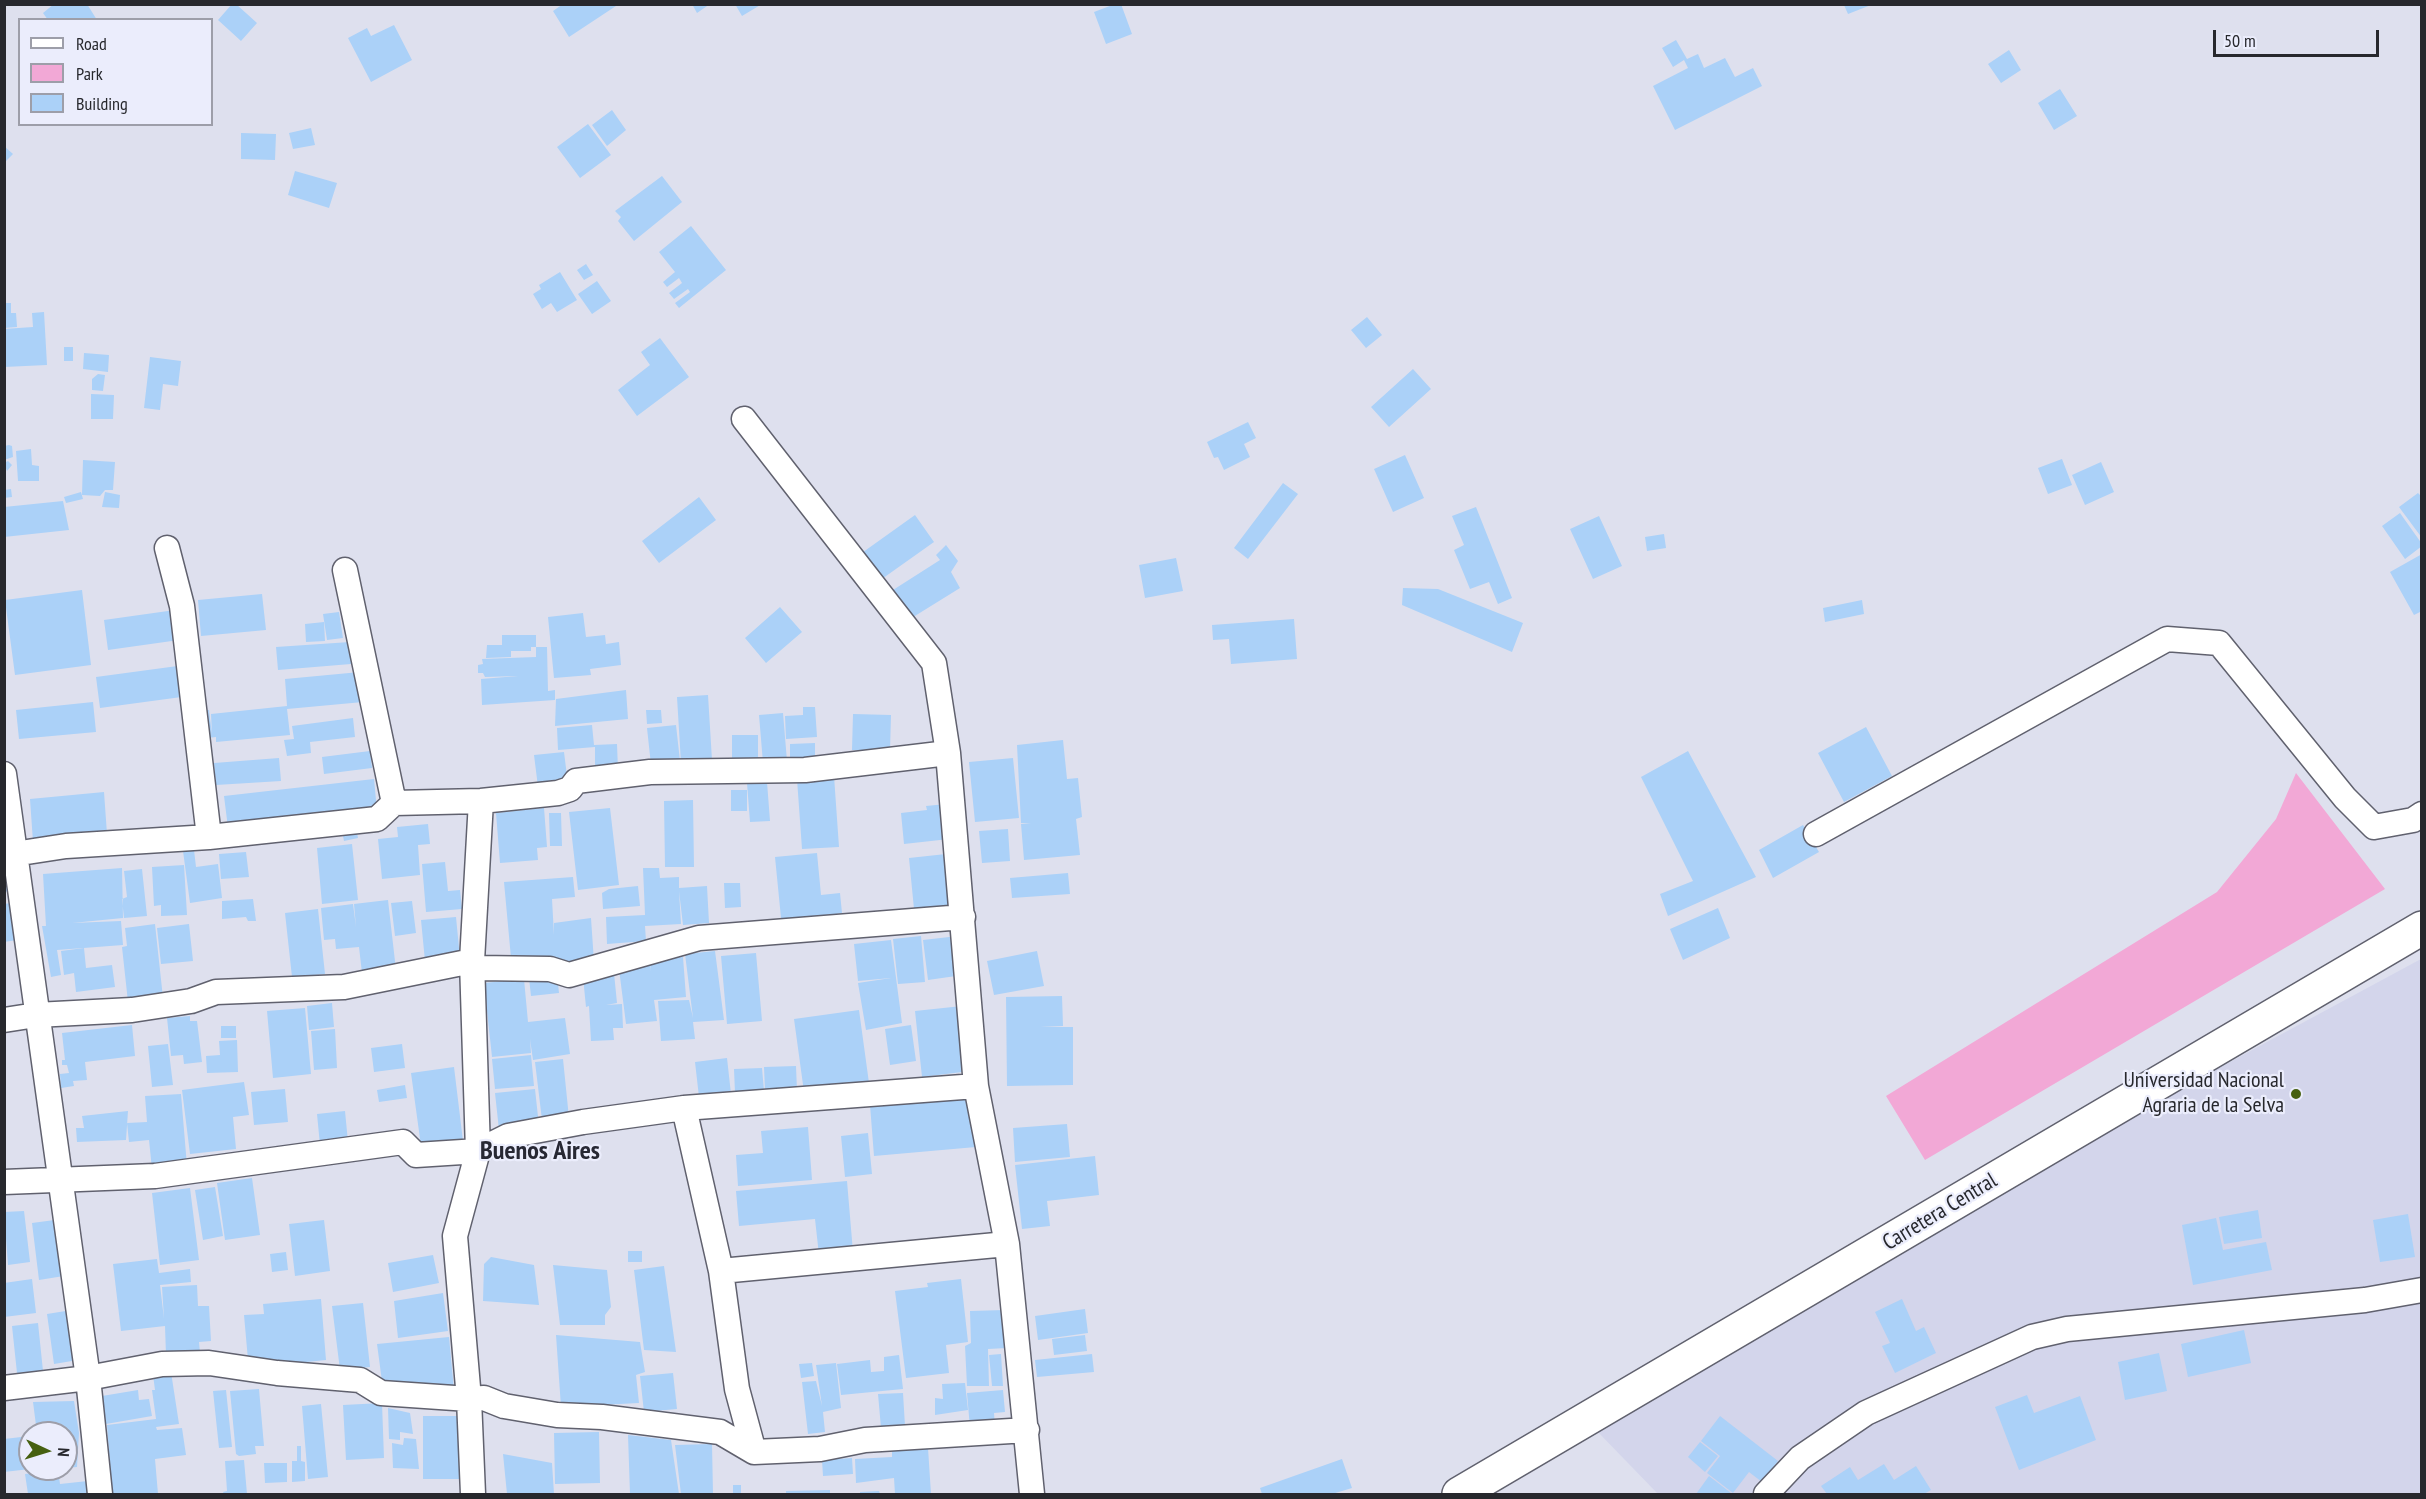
<!DOCTYPE html>
<style>
body{margin:0}
#map{position:relative;width:2426px;height:1499px;overflow:hidden;background:#dee0ee;font-family:"PT Sans Narrow",sans-serif}
canvas{display:block}
.frame{position:absolute;inset:0;border:6px solid #27282d;pointer-events:none}
.legend{position:absolute;left:18px;top:18px;width:195px;height:108px;box-sizing:border-box;background:#ebedfc;border:2px solid #9d9ea9;margin:0;padding:8px 10px;list-style:none;font-size:18px;color:#27282d}
.legend li{display:flex;align-items:center;gap:12px;height:30px}
.legend b{width:30px;border:2px solid #9d9ea9}
.north{position:absolute;left:18px;top:1421px;width:60px;height:60px;box-sizing:border-box;background:#ebedfc;border:2px solid #9d9ea9;border-radius:50%;rotate:94deg;font-size:16px;font-weight:700;line-height:24px;text-align:center;color:#27282d}
.north::after{content:'';display:block;margin:auto;width:21px;height:27px;background:#466010;clip-path:polygon(50% 0,100% 100%,50% 72%,0 100%)}
.scale{position:absolute;left:2213px;top:30px;width:166px;height:27px;box-sizing:border-box;border:3px solid #27282d;border-top:0;padding-left:8px;font-size:18px;line-height:21px;white-space:nowrap;color:#27282d;-webkit-text-stroke:4px #ebedfc;paint-order:stroke}
</style>
<div id="map">
<canvas width="2426" height="1499"></canvas>
<div class="frame"></div>
<ul class="legend">
<li><b style="height:8px;background:#fff"></b>Road</li>
<li><b style="height:16px;background:#f2a8d6"></b>Park</li>
<li><b style="height:16px;background:#abd1f8"></b>Building</li>
</ul>
<div class="north">N</div>
<div class="scale">50 m</div>
</div>
<script>
const c = document.querySelector('canvas').getContext('2d');
c.lineJoin = 'round';
function paint(path, color) {
  c.fillStyle = color;
  c.fill(path, 'evenodd');
}
function shape(rows) {
  const path = new Path2D();
  for (const r of rows) {
    path.moveTo(r[0], r[1]);
    for (let i = 2; i < r.length; i += 2) path.lineTo(r[i], r[i + 1]);
  }
  return path;
}
function trace(path, color, width, dash) {
  c.strokeStyle = color;
  c.lineWidth = width;
  c.lineCap = dash ? 'butt' : 'round';
  c.setLineDash(dash || []);
  c.stroke(path);
}
function drawText(font, color, halo, rows, align = 'center') {
  c.font = font + ' "PT Sans Narrow",sans-serif';
  c.lineWidth = 4.5;
  c.setLineDash([]);
  c.textBaseline = 'middle';
  c.strokeStyle = halo;
  c.fillStyle = color;
  for (const [text, x, y, turn = 0] of rows) {
    c.save();
    c.translate(x, y);
    c.rotate((+turn || 0) * Math.PI / 180);
    c.textAlign = isNaN(turn) ? turn : align;
    if (halo) c.strokeText(text, 0, 0);
    c.fillText(text, 0, 0);
    c.restore();
  }
}
const built = shape([
 [2421,959,2421,1494,1658,1494,1594,1428,1920,1229]
]);
const green = shape([
 [2296,773,2385,889,1925,1160,1886,1096,2217,892,2276,819]
]);
const building = shape([
 [54,4,87,4,97,20,48,20,43,13],
 [232,4,236,4,257,23,241,41,218,20],
 [563,4,619,4,569,37,553,11],
 [692,4,710,4,697,13],
 [735,4,762,4,742,16],
 [1115,4,1121,4,1132,34,1106,44,1094,12],
 [1844,5,1871,5,1848,14],
 [394,25,412,60,371,82,348,38,367,28,371,36],
 [1676,40,1687,59,1698,54,1704,68,1725,58,1735,77,1753,68,1762,86,1675,130,1653,86,1688,68,1684,60,1673,67,1662,48],
 [2009,50,2021,70,2001,83,1988,64],
 [2060,89,2077,116,2054,130,2038,103],
 [612,110,626,130,607,146,592,125],
 [588,124,611,155,580,178,557,147],
 [311,128,315,145,293,149,289,133],
 [241,133,276,134,275,160,241,159],
 [4,146,13,154,4,163],
 [295,171,337,183,329,208,288,195],
 [662,176,682,202,634,241,618,221,621,217,615,211],
 [691,226,726,270,679,308,675,303,690,292,688,289,674,299,669,293,682,283,679,278,667,287,663,282,675,272,659,252],
 [586,264,593,275,584,280,577,270],
 [560,272,577,300,557,312,551,303,542,309,533,294,541,289,539,285],
 [597,281,611,301,592,314,578,294],
 [4,303,11,303,11,313,16,313,17,327,4,328],
 [44,312,47,365,4,367,4,329,33,327,32,313],
 [1367,317,1382,335,1366,348,1351,330],
 [660,338,689,377,637,416,618,390,650,365,641,352],
 [64,347,73,347,73,361,64,361],
 [84,353,109,355,108,372,83,369],
 [150,357,181,361,178,386,163,384,160,410,144,408],
 [1413,369,1431,389,1389,427,1371,407],
 [98,374,105,375,103,391,92,390,92,379],
 [91,394,114,395,113,419,91,419],
 [1248,422,1256,438,1244,444,1250,457,1224,470,1218,457,1214,458,1207,442],
 [9,445,12,446,13,457,4,460,4,446],
 [31,449,32,465,39,466,39,481,18,481,16,451],
 [1405,455,1424,498,1393,512,1374,469],
 [2062,459,2072,485,2048,494,2038,468],
 [83,460,115,462,113,490,105,490,100,496,82,495],
 [8,461,12,465,7,471,4,463],
 [2101,462,2114,492,2085,505,2072,475],
 [1283,483,1298,494,1248,559,1234,548],
 [11,489,12,497,4,498,4,490],
 [81,492,83,499,66,503,64,497],
 [105,492,120,495,119,508,102,507],
 [2418,493,2422,497,2422,538,2399,507],
 [699,497,716,520,659,563,642,541],
 [63,501,69,530,4,537,4,507],
 [1476,507,1512,598,1498,604,1489,582,1470,589,1454,550,1464,545,1452,516],
 [2400,513,2422,544,2422,546,2405,559,2382,526],
 [915,515,934,542,879,581,859,555],
 [1599,516,1622,566,1593,579,1570,529],
 [1664,534,1666,548,1647,551,1645,537],
 [946,545,958,561,951,572,960,588,910,619,893,590,940,560,936,555],
 [2422,554,2422,611,2414,615,2390,572],
 [1176,558,1183,591,1145,598,1139,565],
 [1403,588,1438,589,1523,623,1512,652,1402,605],
 [82,590,91,665,15,675,5,600],
 [262,594,266,630,201,636,198,600],
 [1862,600,1864,614,1825,622,1823,608],
 [780,607,802,632,766,663,745,638],
 [175,610,179,640,108,650,104,620],
 [339,612,343,638,327,640,323,614],
 [583,613,586,637,605,635,606,644,619,642,621,665,590,669,591,675,554,678,548,617],
 [1294,619,1297,659,1231,664,1229,639,1213,640,1212,625],
 [324,622,325,641,306,642,305,624],
 [502,635,536,635,536,647,547,647,548,691,555,690,555,700,482,705,481,679,518,676,485,677,483,673,478,673,478,665,483,664,482,659,536,657,536,647,531,647,531,651,511,651,511,657,486,658,487,645,502,645],
 [350,642,351,664,278,670,276,647],
 [185,665,189,696,100,708,96,677],
 [360,672,363,702,287,709,290,735,216,742,216,737,207,738,204,710,209,710,212,735,211,714,287,706,285,679],
 [626,690,628,719,555,726,556,699],
 [708,695,712,760,681,763,677,697],
 [93,702,96,732,19,739,16,710],
 [803,707,815,707,817,737,786,739,785,716,803,715],
 [646,710,661,710,662,723,647,724],
 [783,713,787,761,763,763,759,715],
 [853,714,891,715,890,751,852,750],
 [353,718,355,737,310,742,311,753,287,756,284,740,294,739,292,726],
 [592,725,594,745,617,744,618,770,595,771,595,747,558,750,557,728],
 [676,725,680,761,651,765,647,728],
 [1866,727,1892,776,1844,802,1818,753],
 [732,735,758,735,758,759,732,759],
 [1063,740,1067,779,1078,778,1082,817,1076,819,1080,855,1024,860,1021,824,1031,823,1021,823,1017,745],
 [815,743,815,763,790,764,790,744],
 [370,751,372,768,324,774,322,757],
 [1688,751,1756,877,1668,916,1660,894,1693,881,1641,777],
 [564,752,568,784,538,787,534,755],
 [279,758,281,781,216,785,214,763],
 [1013,758,1019,818,975,822,969,762],
 [834,776,839,847,802,849,797,779],
 [374,779,377,811,228,828,224,796],
 [767,782,770,821,750,822,747,783],
 [731,790,747,790,747,811,731,811],
 [104,792,107,834,33,842,30,799],
 [693,800,694,867,665,867,664,801],
 [946,804,949,839,904,844,901,813,927,810,926,806],
 [544,808,547,847,537,848,538,860,500,863,496,813],
 [610,808,619,885,578,890,569,812],
 [549,813,561,813,562,846,550,846],
 [428,824,430,844,418,845,420,875,382,879,378,839,398,837,397,827],
 [1803,825,1819,852,1773,878,1759,850],
 [356,828,358,838,344,841,342,831],
 [1008,829,1010,861,982,863,979,831],
 [352,844,358,900,322,904,317,848],
 [194,850,196,867,218,864,222,898,190,903,183,851],
 [246,852,249,877,221,879,219,854],
 [817,853,821,895,840,893,842,913,836,914,837,923,782,928,775,857],
 [946,854,951,905,914,909,909,858],
 [445,862,448,891,460,890,462,909,426,912,422,864],
 [4,865,7,865,10,891,4,892],
 [184,865,187,915,161,916,161,905,154,906,152,867],
 [122,868,123,918,72,923,121,921,123,945,57,950,61,975,51,977,42,926,46,926,43,874],
 [643,868,659,868,660,878,679,877,679,888,707,886,709,923,683,925,679,891,681,924,645,926,646,941,607,944,606,917,645,915],
 [142,869,147,916,124,918,122,899,127,897,124,871],
 [1068,873,1070,894,1012,898,1010,878],
 [573,877,575,897,552,899,554,935,554,923,591,918,594,962,556,966,511,958,504,882],
 [724,883,740,883,741,907,725,908],
 [638,886,640,906,603,909,602,893,609,889],
 [253,899,256,921,248,921,246,917,222,919,222,901],
 [388,900,396,970,362,973,359,947,336,949,335,939,324,940,321,908,353,904,356,927,354,904],
 [412,901,416,933,395,936,391,903],
 [11,903,17,940,4,942,4,904],
 [1718,908,1730,938,1683,960,1670,929],
 [318,909,325,974,292,977,285,913],
 [456,917,460,958,425,961,421,920],
 [155,924,163,998,128,1002,122,947,127,946,125,928],
 [189,924,193,961,161,964,157,928],
 [921,936,925,982,898,984,893,939],
 [958,936,963,975,928,980,923,940],
 [891,940,902,1023,866,1030,858,983,891,978,858,981,854,944],
 [84,948,86,968,112,965,115,987,76,992,74,973,64,975,61,951],
 [715,951,724,1020,693,1022,695,1039,661,1041,658,1001,689,1000,693,1018,685,954],
 [1037,951,1044,986,994,995,987,961],
 [756,953,762,1021,727,1024,721,956],
 [683,957,686,997,654,1000,657,1021,626,1024,619,969,650,965,651,971,650,960],
 [614,973,617,1003,606,1005,622,1004,623,1028,613,1028,614,1040,591,1041,589,1006,586,1007,583,977],
 [557,975,559,993,531,996,529,978],
 [524,979,528,1022,565,1018,570,1054,533,1060,530,1039,531,1053,492,1057,484,983],
 [1062,996,1063,1026,1040,1027,1073,1027,1073,1085,1007,1086,1006,997],
 [332,1003,334,1027,309,1030,307,1006],
 [962,1006,970,1071,922,1077,915,1011],
 [305,1008,311,1074,273,1078,267,1011],
 [859,1010,869,1083,804,1092,794,1019],
 [190,1016,190,1021,197,1021,202,1062,184,1064,183,1055,171,1056,167,1018],
 [132,1025,135,1056,85,1062,87,1080,73,1081,74,1086,61,1088,60,1074,69,1073,67,1065,62,1065,62,1060,65,1060,62,1033],
 [911,1025,916,1061,890,1065,885,1029],
 [221,1026,236,1026,236,1038,221,1038],
 [335,1029,337,1068,314,1070,311,1031],
 [237,1040,238,1072,207,1073,206,1056,220,1055,219,1041],
 [168,1044,173,1085,152,1087,148,1046],
 [402,1044,405,1068,374,1072,371,1048],
 [531,1055,534,1086,495,1089,492,1059],
 [727,1058,731,1094,699,1097,695,1062],
 [563,1059,569,1118,542,1120,535,1062],
 [796,1066,797,1091,765,1091,764,1067],
 [454,1067,463,1141,421,1146,411,1073],
 [762,1068,764,1091,735,1093,734,1069],
 [244,1082,249,1115,233,1117,236,1149,190,1154,182,1090],
 [405,1085,407,1098,379,1102,377,1090],
 [285,1089,288,1122,254,1125,251,1092],
 [535,1089,539,1126,499,1130,495,1093],
 [181,1094,187,1166,152,1169,149,1140,129,1142,127,1123,147,1122,145,1096],
 [971,1096,976,1147,874,1156,870,1105],
 [128,1111,126,1140,77,1142,76,1128,84,1128,82,1116],
 [345,1111,348,1142,320,1145,317,1114],
 [1067,1124,1070,1157,1015,1162,1013,1128],
 [808,1127,812,1180,738,1186,736,1155,763,1153,761,1131],
 [868,1133,872,1174,845,1177,841,1136],
 [1095,1156,1099,1195,1047,1201,1050,1226,1022,1229,1015,1165],
 [252,1178,260,1235,225,1240,217,1183],
 [847,1181,853,1252,819,1255,815,1219,739,1226,736,1191],
 [215,1187,223,1236,203,1240,195,1190],
 [190,1188,199,1260,160,1265,152,1193],
 [2258,1210,2262,1238,2224,1244,2219,1217],
 [24,1211,30,1262,8,1265,4,1212],
 [2408,1214,2415,1257,2380,1262,2373,1220],
 [2216,1218,2223,1250,2266,1242,2272,1270,2193,1285,2182,1225],
 [62,1219,70,1275,39,1280,32,1223],
 [324,1220,330,1271,295,1276,289,1224],
 [628,1251,642,1251,642,1262,628,1262],
 [286,1252,288,1270,272,1272,270,1254],
 [433,1255,439,1283,393,1292,388,1263],
 [491,1257,534,1265,539,1305,483,1301,484,1264],
 [157,1259,159,1273,190,1269,191,1282,160,1285,164,1319,162,1287,197,1285,198,1306,209,1306,211,1341,199,1342,200,1353,166,1355,165,1326,121,1331,113,1264],
 [553,1265,607,1270,611,1307,605,1315,605,1325,560,1325],
 [664,1266,676,1352,644,1350,634,1270],
 [32,1279,36,1313,4,1317,4,1283],
 [961,1279,968,1342,946,1345,949,1373,906,1378,895,1291,928,1287,927,1283],
 [443,1293,448,1331,398,1338,394,1301],
 [321,1299,326,1360,276,1365,273,1359,248,1360,244,1315,264,1314,263,1304],
 [1902,1299,1916,1331,1924,1327,1936,1353,1895,1373,1882,1346,1890,1343,1875,1312],
 [363,1303,370,1367,340,1370,332,1306],
 [1085,1309,1088,1333,1038,1340,1035,1316],
 [72,1310,78,1360,54,1364,47,1314],
 [1005,1310,1007,1348,988,1349,989,1386,967,1386,965,1346,971,1343,970,1311],
 [38,1323,43,1371,17,1373,12,1326],
 [2244,1330,2251,1363,2188,1377,2181,1344],
 [556,1335,640,1342,645,1372,636,1375,639,1403,561,1407],
 [1085,1335,1087,1351,1054,1355,1052,1339],
 [449,1337,454,1390,383,1389,377,1344],
 [2159,1353,2167,1391,2125,1400,2118,1362],
 [1001,1354,1003,1386,992,1386,989,1355],
 [1092,1354,1094,1372,1037,1377,1035,1360],
 [899,1355,903,1389,841,1395,837,1364,870,1360,871,1372,884,1371,884,1357],
 [812,1363,814,1376,801,1378,799,1364],
 [836,1363,841,1408,823,1412,825,1432,808,1434,802,1382,816,1381,822,1406,816,1365],
 [171,1372,179,1424,156,1427,157,1430,182,1428,186,1455,155,1459,158,1494,112,1494,107,1425,156,1419,152,1390,155,1390,153,1375],
 [673,1373,677,1409,644,1412,640,1376],
 [965,1383,968,1410,935,1415,935,1398,943,1399,942,1384],
 [259,1389,264,1446,255,1446,256,1454,239,1456,236,1454,230,1391],
 [138,1390,139,1400,149,1399,152,1416,106,1424,102,1396],
 [226,1390,232,1447,219,1448,213,1391],
 [1003,1390,1005,1412,994,1413,995,1426,970,1428,967,1393],
 [903,1393,905,1426,881,1428,878,1394],
 [2027,1395,2034,1413,2080,1396,2096,1440,2019,1470,1995,1407],
 [74,1401,79,1433,77,1467,66,1468,66,1433,37,1433,33,1402],
 [382,1403,384,1458,346,1460,343,1405],
 [321,1404,328,1477,308,1479,302,1406],
 [388,1408,410,1413,413,1434,400,1432,400,1440,389,1439],
 [423,1416,459,1416,459,1479,423,1479],
 [1720,1416,1778,1461,1762,1482,1749,1472,1733,1493,1707,1473,1720,1456,1701,1441],
 [599,1432,600,1483,555,1484,554,1433],
 [628,1435,671,1440,679,1494,630,1494],
 [30,1436,30,1469,4,1472,4,1439],
 [404,1438,416,1439,419,1469,393,1468,392,1443,403,1445],
 [1700,1442,1718,1456,1705,1472,1688,1457],
 [712,1444,713,1494,681,1494,675,1445],
 [297,1446,301,1446,301,1461,305,1462,305,1481,292,1482,292,1461,297,1461],
 [928,1448,931,1494,895,1494,894,1478,856,1483,855,1459,892,1457,892,1451],
 [503,1454,552,1463,554,1494,507,1494],
 [852,1458,853,1474,823,1476,822,1460],
 [1342,1459,1352,1488,1332,1494,1262,1494,1260,1488],
 [244,1460,247,1494,224,1494,223,1492,227,1491,225,1461],
 [264,1463,287,1463,287,1482,265,1483],
 [1884,1464,1894,1480,1916,1466,1931,1490,1924,1494,1827,1494,1821,1486,1850,1467,1858,1480],
 [58,1470,60,1484,88,1481,89,1494,28,1494,25,1474],
 [1709,1476,1731,1493,1730,1494,1696,1494],
 [733,1485,741,1485,741,1494,733,1494],
 [830,1490,830,1494,786,1494,786,1491],
 [879,1491,880,1494,860,1494,860,1492]
]);
const minor = shape([
 [744,419,934,663,948,753,976,1086,1007,1244,1032,1494],
 [167,548,182,606,209,837],
 [345,570,394,803],
 [4,774,88,1378,100,1494],
 [10,828,14,854,66,846,209,837,377,819,394,803,481,801,558,793,570,789,576,781,650,772,805,770,948,753],
 [1816,834,2167,639,2219,643,2345,798,2374,827,2413,820,2422,814],
 [4,1020,36,1015,132,1010,191,1001,216,992,344,987,472,961,478,968,550,969,569,975,699,938,963,917],
 [4,1182,155,1176,403,1142,416,1155,478,1151,508,1136,583,1122,684,1108,976,1086],
 [721,1271,1007,1244],
 [4,1388,88,1378,162,1364,209,1363,277,1373,360,1380,381,1393,469,1399,484,1398,504,1406,557,1415,602,1417,720,1432,754,1452,737,1389,721,1271,684,1108],
 [754,1452,820,1449,865,1440,1027,1430],
 [473,1494,469,1399,455,1236,478,1151,472,961,481,801],
 [1766,1494,1800,1458,1866,1413,2032,1337,2067,1329,2365,1300,2422,1290]
]);
const highway = shape([
 [1459,1494,2422,928]
]);
const markers = [
 [2296,1094,6,"#466010"]
];
const poiNames = [
 ["Universidad Nacional",2284,1081],
 ["Agraria de la Selva",2284,1106]
];
const streetNames = [
 ["Carretera Central",1940,1212,-31]
];
const quarterNames = [
 ["Buenos Aires",540,1152]
];
paint(built, '#d3d5eb');
paint(green, '#f2a8d6');
paint(building, '#abd1f8');
trace(minor, '#60616e', 27);
trace(highway, '#60616e', 36);
trace(minor, '#fff', 24);
trace(highway, '#fff', 33);
for (const [x, y, r, color] of markers) {
  const dot = new Path2D();
  dot.arc(x, y, r, 0, 2 * Math.PI);
  c.fillStyle = color;
  c.fill(dot);
  trace(dot, '#ebedfc', 2);
}
drawText('22px', '#27282d', '#ebedfc', poiNames, 'right');
drawText('22px', '#27282d', '#ebedfc', streetNames);
drawText('bold 26px', '#272833', '#ebedfc', quarterNames);
</script>
